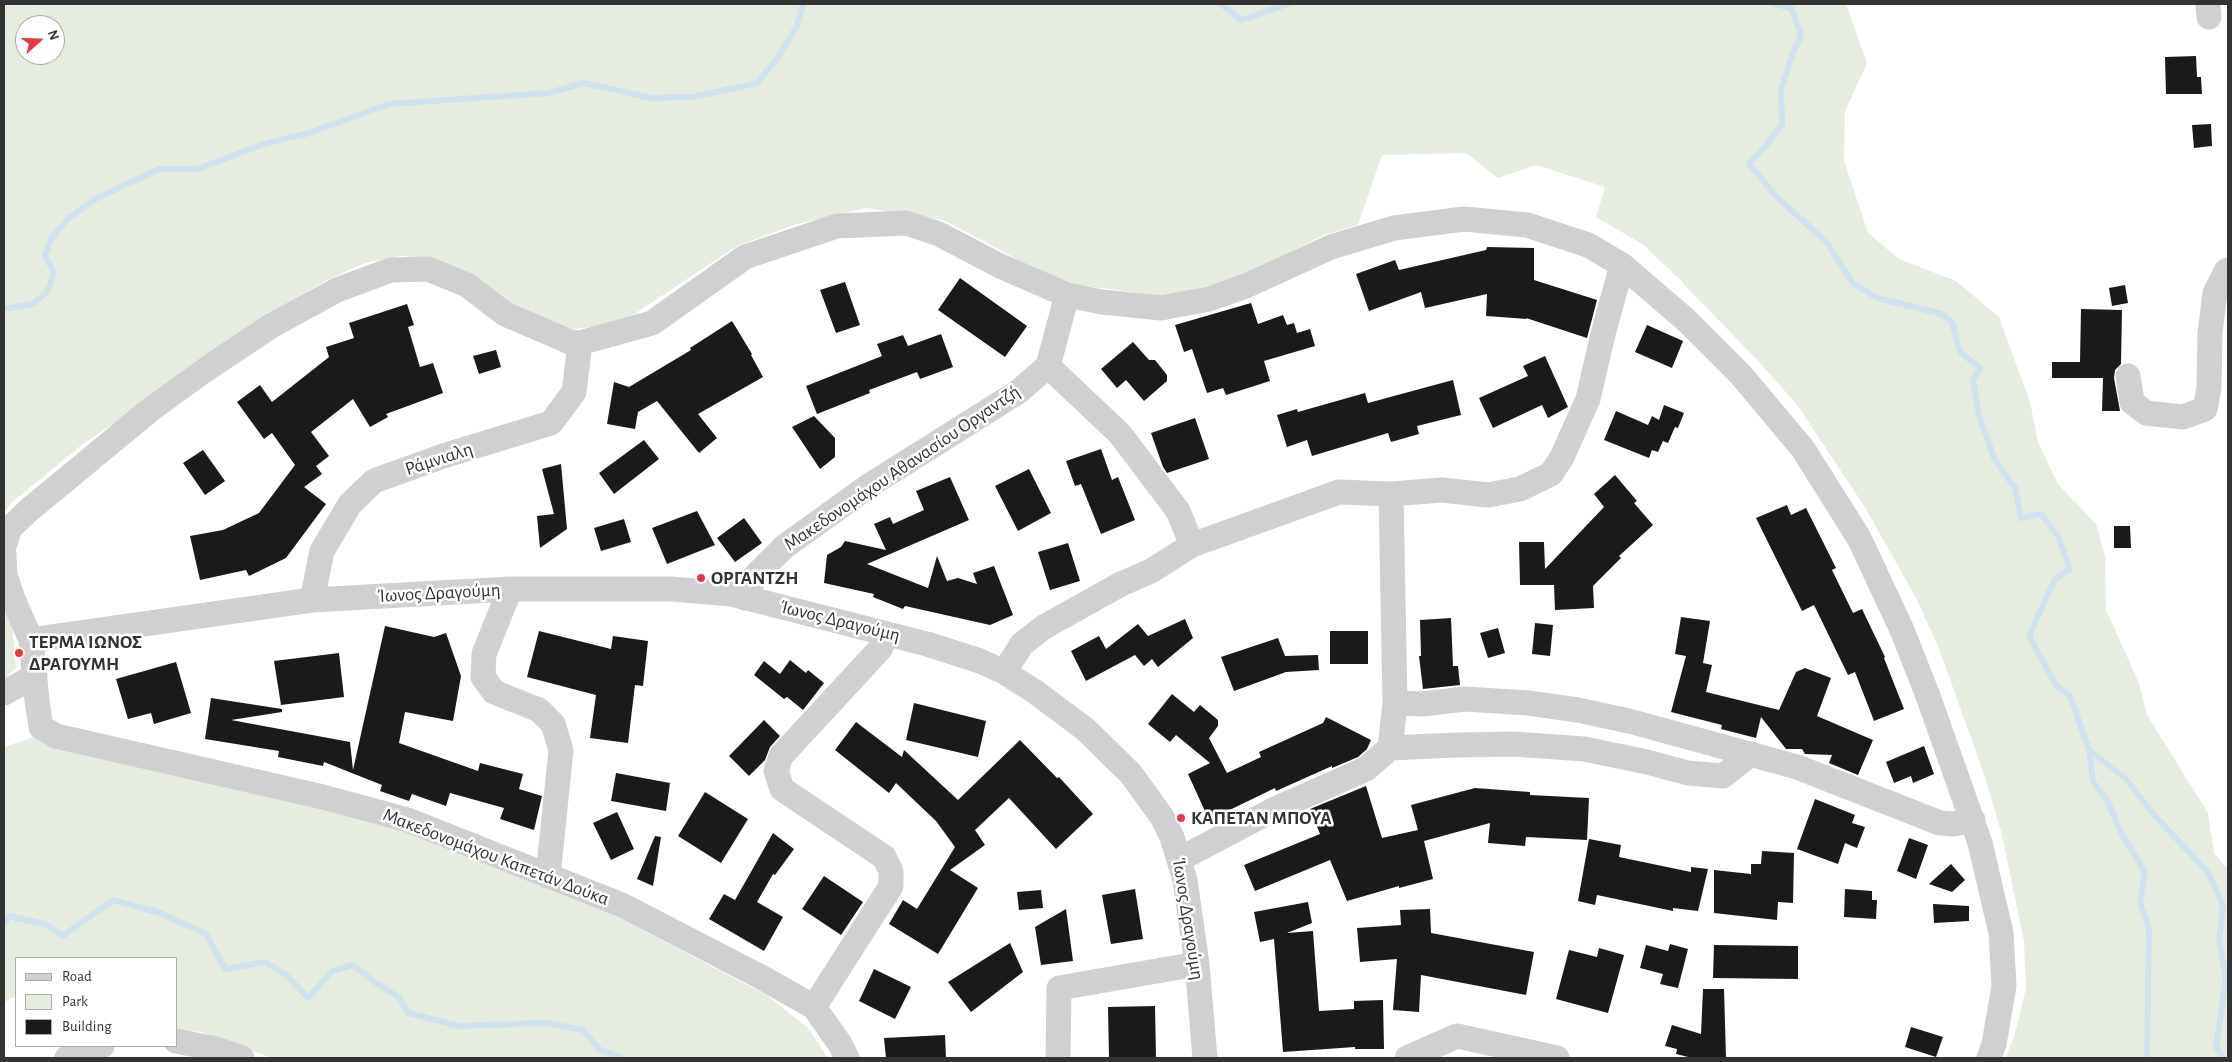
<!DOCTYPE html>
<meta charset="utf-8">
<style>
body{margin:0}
#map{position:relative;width:2232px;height:1062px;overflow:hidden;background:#fff;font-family:"Alegreya Sans",sans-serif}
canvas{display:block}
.frame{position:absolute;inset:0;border:5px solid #333;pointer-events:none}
.legend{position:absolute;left:15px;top:957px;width:162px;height:90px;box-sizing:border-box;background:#fff;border:1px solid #adadad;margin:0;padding:6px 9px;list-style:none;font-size:15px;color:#333}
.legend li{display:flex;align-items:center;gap:10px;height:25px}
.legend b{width:25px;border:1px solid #adadad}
.north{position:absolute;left:15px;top:15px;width:50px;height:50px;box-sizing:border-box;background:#fff;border:1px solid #adadad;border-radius:50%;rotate:70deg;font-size:14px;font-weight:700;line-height:20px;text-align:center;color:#333}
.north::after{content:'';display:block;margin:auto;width:18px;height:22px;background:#e63946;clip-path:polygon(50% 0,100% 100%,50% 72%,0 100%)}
</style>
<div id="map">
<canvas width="2232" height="1062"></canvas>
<div class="frame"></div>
<ul class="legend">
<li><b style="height:6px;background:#d0d0d0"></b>Road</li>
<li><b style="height:14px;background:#e6ecdf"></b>Park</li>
<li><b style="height:14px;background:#1a1a1a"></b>Building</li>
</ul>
<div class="north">N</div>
</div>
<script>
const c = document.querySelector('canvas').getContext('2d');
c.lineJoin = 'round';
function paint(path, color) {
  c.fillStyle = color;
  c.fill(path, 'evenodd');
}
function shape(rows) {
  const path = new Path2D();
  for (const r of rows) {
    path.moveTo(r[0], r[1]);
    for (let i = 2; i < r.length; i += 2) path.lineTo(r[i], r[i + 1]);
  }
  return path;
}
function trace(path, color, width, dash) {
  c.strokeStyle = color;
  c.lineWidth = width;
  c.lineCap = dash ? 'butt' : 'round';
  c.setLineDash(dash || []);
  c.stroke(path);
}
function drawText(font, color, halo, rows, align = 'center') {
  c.font = font + ' "Alegreya Sans",sans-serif';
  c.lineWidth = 5;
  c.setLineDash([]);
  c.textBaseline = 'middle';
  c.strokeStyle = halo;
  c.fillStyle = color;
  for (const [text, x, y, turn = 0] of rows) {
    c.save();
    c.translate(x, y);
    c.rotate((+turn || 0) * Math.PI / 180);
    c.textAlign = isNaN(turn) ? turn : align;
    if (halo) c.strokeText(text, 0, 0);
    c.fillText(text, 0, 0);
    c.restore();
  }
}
const green = shape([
 [4,4,1846,4,1867,63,1845,111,1844,161,1868,233,1899,259,1956,281,1999,317,2030,402,2038,442,2058,484,2096,524,2105,556,2106,610,2139,683,2147,715,2208,813,2214,853,2228,869,2228,1058,2005,1058,2014,1038,2026,988,2024,941,2001,831,1984,774,1938,646,1916,598,1866,509,1798,406,1760,363,1677,277,1644,245,1596,217,1605,187,1536,165,1498,178,1466,153,1382,155,1358,225,1324,235,1241,277,1166,297,1111,289,1055,283,1004,252,943,220,866,208,797,224,737,246,618,325,572,329,535,317,499,297,467,273,433,258,400,256,365,263,327,280,253,323,144,403,83,444,11,503,4,513],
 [25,25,55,25,55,55,25,55],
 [4,604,11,613,16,668,4,679],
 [48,732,319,801,559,886,768,996,808,1028,828,1058,272,1058,201,1032,176,1029,176,958,16,958,16,996,4,1002,4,747]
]);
const stream = shape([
 [1221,4,1241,20,1288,4],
 [1775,4,1791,8,1801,35,1792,55,1781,90,1782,125,1764,148,1749,163,1774,194,1827,243,1853,283,1877,298,1942,314,1952,322,1960,352,1980,368,1973,380,1979,416,1994,458,2015,488,2021,518,2041,514,2058,536,2070,569,2055,579,2029,636,2057,687,2070,696,2089,750,2125,778,2155,816,2208,872,2223,906,2219,939,2226,979,2216,1046,2223,1058],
 [4,309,33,304,47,292,54,273,45,255,51,239,69,218,95,199,159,169,197,169,267,143,306,134,389,104,549,93,583,83,652,98,694,97,757,83,778,57,797,26,803,4],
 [2089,750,2093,782,2108,802,2121,833,2145,872,2140,902,2149,929,2147,1058],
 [4,924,9,916,45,924,63,936,113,900,160,913,206,934,225,969,265,962,286,975,308,998,332,971,353,965,376,983,400,998,408,1013,459,1026,545,1023,583,1030,600,1050,623,1058]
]);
const building = shape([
 [2196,56,2197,77,2201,77,2202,94,2166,94,2165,57],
 [2211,124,2212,146,2194,148,2192,125],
 [1487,247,1534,248,1534,280,1597,300,1587,338,1526,318,1527,319,1486,316,1487,294,1425,308,1421,292,1369,311,1356,274,1395,260,1399,270,1486,250],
 [960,278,1027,326,1005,357,938,310],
 [845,282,860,325,836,333,820,290],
 [2125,285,2128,303,2112,306,2109,288],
 [1251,303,1258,324,1283,315,1287,325,1294,323,1297,333,1310,329,1315,346,1264,361,1270,381,1226,395,1223,388,1207,393,1192,349,1184,352,1175,325],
 [407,304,414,325,408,327,420,367,433,363,443,393,386,414,388,417,370,427,353,399,311,432,329,456,316,466,322,474,304,487,326,504,286,558,249,576,246,570,200,580,190,536,223,530,259,513,295,465,272,433,264,439,237,402,260,385,272,402,329,357,326,347,354,338,349,323],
 [2081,309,2122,310,2121,364,2115,370,2114,378,2120,411,2102,411,2103,378,2052,378,2052,362,2080,362],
 [732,321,752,354,751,355,763,377,698,414,717,438,699,453,657,401,638,412,635,429,607,424,614,382,629,387,691,350,690,348],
 [1647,325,1683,341,1672,368,1635,352],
 [941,334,953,367,920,379,917,372,869,390,870,393,817,414,806,386,882,356,877,344,903,335,908,346],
 [1133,342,1149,360,1155,360,1167,375,1167,381,1144,401,1126,380,1117,388,1101,369],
 [496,350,501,367,479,374,473,356],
 [1545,356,1568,407,1548,418,1542,405,1493,428,1479,398,1528,376,1523,366],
 [1453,380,1461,415,1417,426,1419,434,1391,442,1388,433,1312,456,1307,440,1287,447,1277,415,1297,409,1298,412,1365,393,1368,403],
 [1664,405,1684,413,1678,428,1675,427,1668,443,1663,441,1658,452,1652,450,1649,458,1604,440,1616,411,1648,425,1652,416,1659,420],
 [814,416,835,438,835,457,820,469,792,427],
 [1195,418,1209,459,1167,473,1163,467,1151,433],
 [644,440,659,459,614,494,599,473],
 [1101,449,1112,480,1118,477,1135,520,1101,534,1081,484,1075,486,1066,461],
 [203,450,225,481,205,495,183,463],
 [561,464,567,529,540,548,537,516,554,514,542,469],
 [1029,469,1051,513,1018,531,995,486],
 [1615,475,1637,501,1634,503,1653,525,1619,556,1621,558,1593,586,1594,608,1555,610,1554,585,1520,585,1519,542,1544,542,1545,569,1604,507,1594,494],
 [950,477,969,520,867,564,928,588,937,556,947,581,958,578,977,584,973,573,994,566,1013,615,990,625,905,606,903,609,873,597,874,594,824,583,827,555,841,547,845,541,886,550,874,524,890,517,893,524,924,510,916,491],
 [1787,505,1791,515,1806,508,1836,568,1832,570,1853,613,1862,609,1874,634,1885,657,1884,658,1904,709,1874,721,1855,672,1848,675,1814,605,1802,611,1756,518],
 [697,511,715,545,667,564,652,528],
 [744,518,762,543,735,562,717,538],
 [624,519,631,542,601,551,594,528],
 [2114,526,2130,526,2131,548,2114,548],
 [1068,543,1080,581,1050,590,1038,552],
 [1681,617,1710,621,1703,663,1712,665,1706,692,1779,710,1796,672,1805,668,1831,678,1817,716,1873,740,1858,775,1829,763,1832,755,1805,754,1802,749,1786,749,1761,717,1756,738,1721,729,1722,725,1671,712,1686,656,1675,654],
 [1451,618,1453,666,1458,666,1460,685,1423,689,1419,656,1421,656,1420,620],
 [1185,619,1193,638,1158,667,1152,659,1144,666,1135,655,1086,681,1071,651,1099,636,1106,649,1138,624,1148,636],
 [1535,623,1553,625,1550,656,1532,654],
 [385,626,434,637,446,633,461,676,453,721,405,712,399,743,478,771,480,763,523,774,519,789,542,796,534,830,500,819,504,808,450,793,446,806,412,794,409,801,380,791,382,785,324,762,323,766,278,757,279,751,205,739,211,698,282,709,282,712,231,720,350,742,353,770],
 [1498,628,1505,653,1488,658,1480,633],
 [539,631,611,649,613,636,648,641,643,686,635,685,628,743,590,738,596,695,527,677],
 [1330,631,1368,631,1368,664,1330,664],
 [1278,638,1285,656,1318,655,1319,670,1286,672,1234,691,1221,657],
 [339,653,344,697,281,705,274,661],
 [790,660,806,673,808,670,824,683,803,710,787,697,784,699,754,675,764,661,780,674],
 [176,662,191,713,154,724,151,713,128,719,116,679],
 [1172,694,1194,712,1200,705,1218,720,1218,726,1209,738,1227,773,1261,757,1259,752,1323,723,1326,717,1371,740,1367,749,1358,757,1332,768,1332,766,1276,791,1275,788,1209,820,1188,774,1210,763,1176,735,1170,742,1148,724],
 [914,703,986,721,978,757,906,740],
 [764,720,780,736,770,747,765,760,749,776,729,756],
 [856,722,902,757,904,750,958,800,1020,740,1057,778,1059,777,1093,814,1056,849,1009,798,975,830,985,845,950,870,978,888,938,954,889,924,903,900,917,909,955,847,936,821,896,783,889,793,835,750],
 [1924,746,1934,774,1913,783,1911,776,1894,783,1886,762],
 [616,773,670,783,666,811,611,801],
 [1366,786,1382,838,1418,830,1411,805,1475,788,1530,792,1530,795,1589,798,1587,840,1526,837,1525,846,1488,843,1490,823,1424,841,1433,879,1399,888,1399,886,1347,901,1330,860,1255,891,1244,865,1320,834,1310,809],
 [705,792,748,819,721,863,678,836],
 [1815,799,1855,815,1852,823,1865,827,1857,848,1845,843,1838,864,1797,849],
 [617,812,634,849,611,860,593,823],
 [773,833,794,849,775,875,773,874,757,902,783,917,764,951,709,919,724,894,735,900],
 [655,836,661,837,653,886,637,879],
 [1909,838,1928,845,1916,879,1897,871],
 [1589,839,1621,845,1619,857,1691,872,1691,867,1708,869,1698,911,1673,908,1673,911,1597,895,1595,905,1578,901],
 [1762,851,1794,853,1793,903,1778,902,1777,920,1714,913,1714,870,1751,874,1751,864,1761,864],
 [1951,864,1965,880,1952,892,1929,884],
 [824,876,863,902,841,935,802,909],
 [1135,889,1143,939,1111,944,1102,895],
 [1845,889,1872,891,1872,900,1877,900,1876,919,1844,917],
 [1041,890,1043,908,1019,910,1017,892],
 [1308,902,1312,923,1287,933,1313,931,1319,1011,1354,1009,1354,1001,1383,1000,1384,1049,1355,1049,1355,1047,1283,1052,1274,939,1260,942,1254,912],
 [1933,904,1969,906,1969,921,1934,923],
 [1066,909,1073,961,1041,965,1035,927],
 [1430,909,1431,933,1534,952,1526,995,1421,975,1419,1012,1393,1010,1397,959,1360,962,1357,928,1401,925,1400,910],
 [1010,943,1023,972,971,1012,948,982],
 [1670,944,1688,949,1678,988,1660,984,1663,974,1640,968,1646,945,1668,951],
 [1714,945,1798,946,1798,979,1713,978],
 [1599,948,1624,955,1608,1013,1556,999,1569,950,1597,957],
 [874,969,911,987,895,1019,859,1001],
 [1703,989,1724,989,1726,1058,1692,1058,1676,1054,1677,1049,1665,1046,1672,1025,1701,1034],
 [1155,1006,1156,1058,1109,1058,1108,1007],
 [1911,1027,1943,1037,1936,1057,1905,1047],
 [945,1035,946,1058,886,1058,884,1038]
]);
const minor = shape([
 [2208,4,2209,17],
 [1048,366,1120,434,1178,511,1192,545],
 [2128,376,2132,402,2146,413,2183,417,2205,409,2209,388,2210,333,2215,293,2226,271,2228,270],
 [4,546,10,528,29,510,150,410,208,368,271,326,337,290,391,270,428,269,467,285,505,314,570,342,580,343,652,323,745,257,837,226,906,223,939,234,1000,266,1067,295,1102,302,1161,308,1209,299,1246,286,1331,247,1394,228,1464,219,1527,225,1588,245,1622,265,1686,320,1741,375,1803,449,1859,538,1902,630,1928,696,1980,843,2001,933,2004,986,1994,1044,1989,1058],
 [4,554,5,575,13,599,31,640,37,700,41,727,56,736,323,797,408,820,622,905,761,977,814,1007,840,1044,847,1058],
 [510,589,484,654,483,677,494,692,539,710,553,724,561,750,548,876],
 [745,598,755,576,784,547,870,485,1018,392,1048,366,1067,295],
 [312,600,322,551,350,504,374,481,443,456,551,423,574,392,580,343],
 [31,640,312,600,510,589,672,589,731,594,927,644,980,661,1004,672,1034,691,1085,729,1131,774,1162,817,1172,837,1185,880,1197,964,1205,1058],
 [1004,672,1022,644,1044,627,1121,584,1151,571,1192,545,1339,492,1391,494,1442,490,1488,495,1520,489,1551,474,1562,457,1588,399,1603,334,1622,265],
 [4,693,35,676],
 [1395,703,1423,704,1465,699,1528,703,1578,710,1629,721,1797,767,1940,823,1954,824,1973,820],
 [1390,748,1395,703,1391,494],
 [1180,859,1273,810,1366,769,1390,748,1456,745,1514,744,1584,749,1647,762,1688,773,1723,776,1751,754],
 [814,1007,891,886,891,871,884,857,782,789,776,771,781,756,880,649,888,634],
 [176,1041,216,1049,242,1058],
 [67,1058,77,1052,102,1046],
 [1058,1058,1059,988,1197,964],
 [1407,1058,1457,1036,1557,1058]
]);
const markers = [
 [701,578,5,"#e63946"],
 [19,653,5,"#e63946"],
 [1181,818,5,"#e63946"]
];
const streetNames = [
 ["Ράμνιαλη",439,459,-18],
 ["Μακεδονομάχου Αθανασίου Οργαντζή",902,468,-34],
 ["Ίωνος Δραγούμη",439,593,-3],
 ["Ίωνος Δραγούμη",840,621,14],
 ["Μακεδονομάχου Καπετάν Δούκα",496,857,21],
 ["Ίωνος Δραγούμη",1188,919,81]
];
const poiNames = [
 ["ΟΡΓΑΝΤΖΗ",711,578],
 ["ΤΕΡΜΑ ΙΩΝΟΣ",29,642],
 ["ΔΡΑΓΟΥΜΗ",29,664],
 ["ΚΑΠΕΤΑΝ ΜΠΟΥΑ",1191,818]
];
paint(green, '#e6ecdf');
trace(stream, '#cfe2ee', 6);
paint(building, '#1a1a1a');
trace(minor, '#d0d0d0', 25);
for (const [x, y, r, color] of markers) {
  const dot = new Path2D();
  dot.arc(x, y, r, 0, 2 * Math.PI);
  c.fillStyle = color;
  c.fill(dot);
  trace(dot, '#fff', 2);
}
drawText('19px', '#333', '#fff', streetNames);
drawText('bold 19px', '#333', '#fff', poiNames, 'left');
</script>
